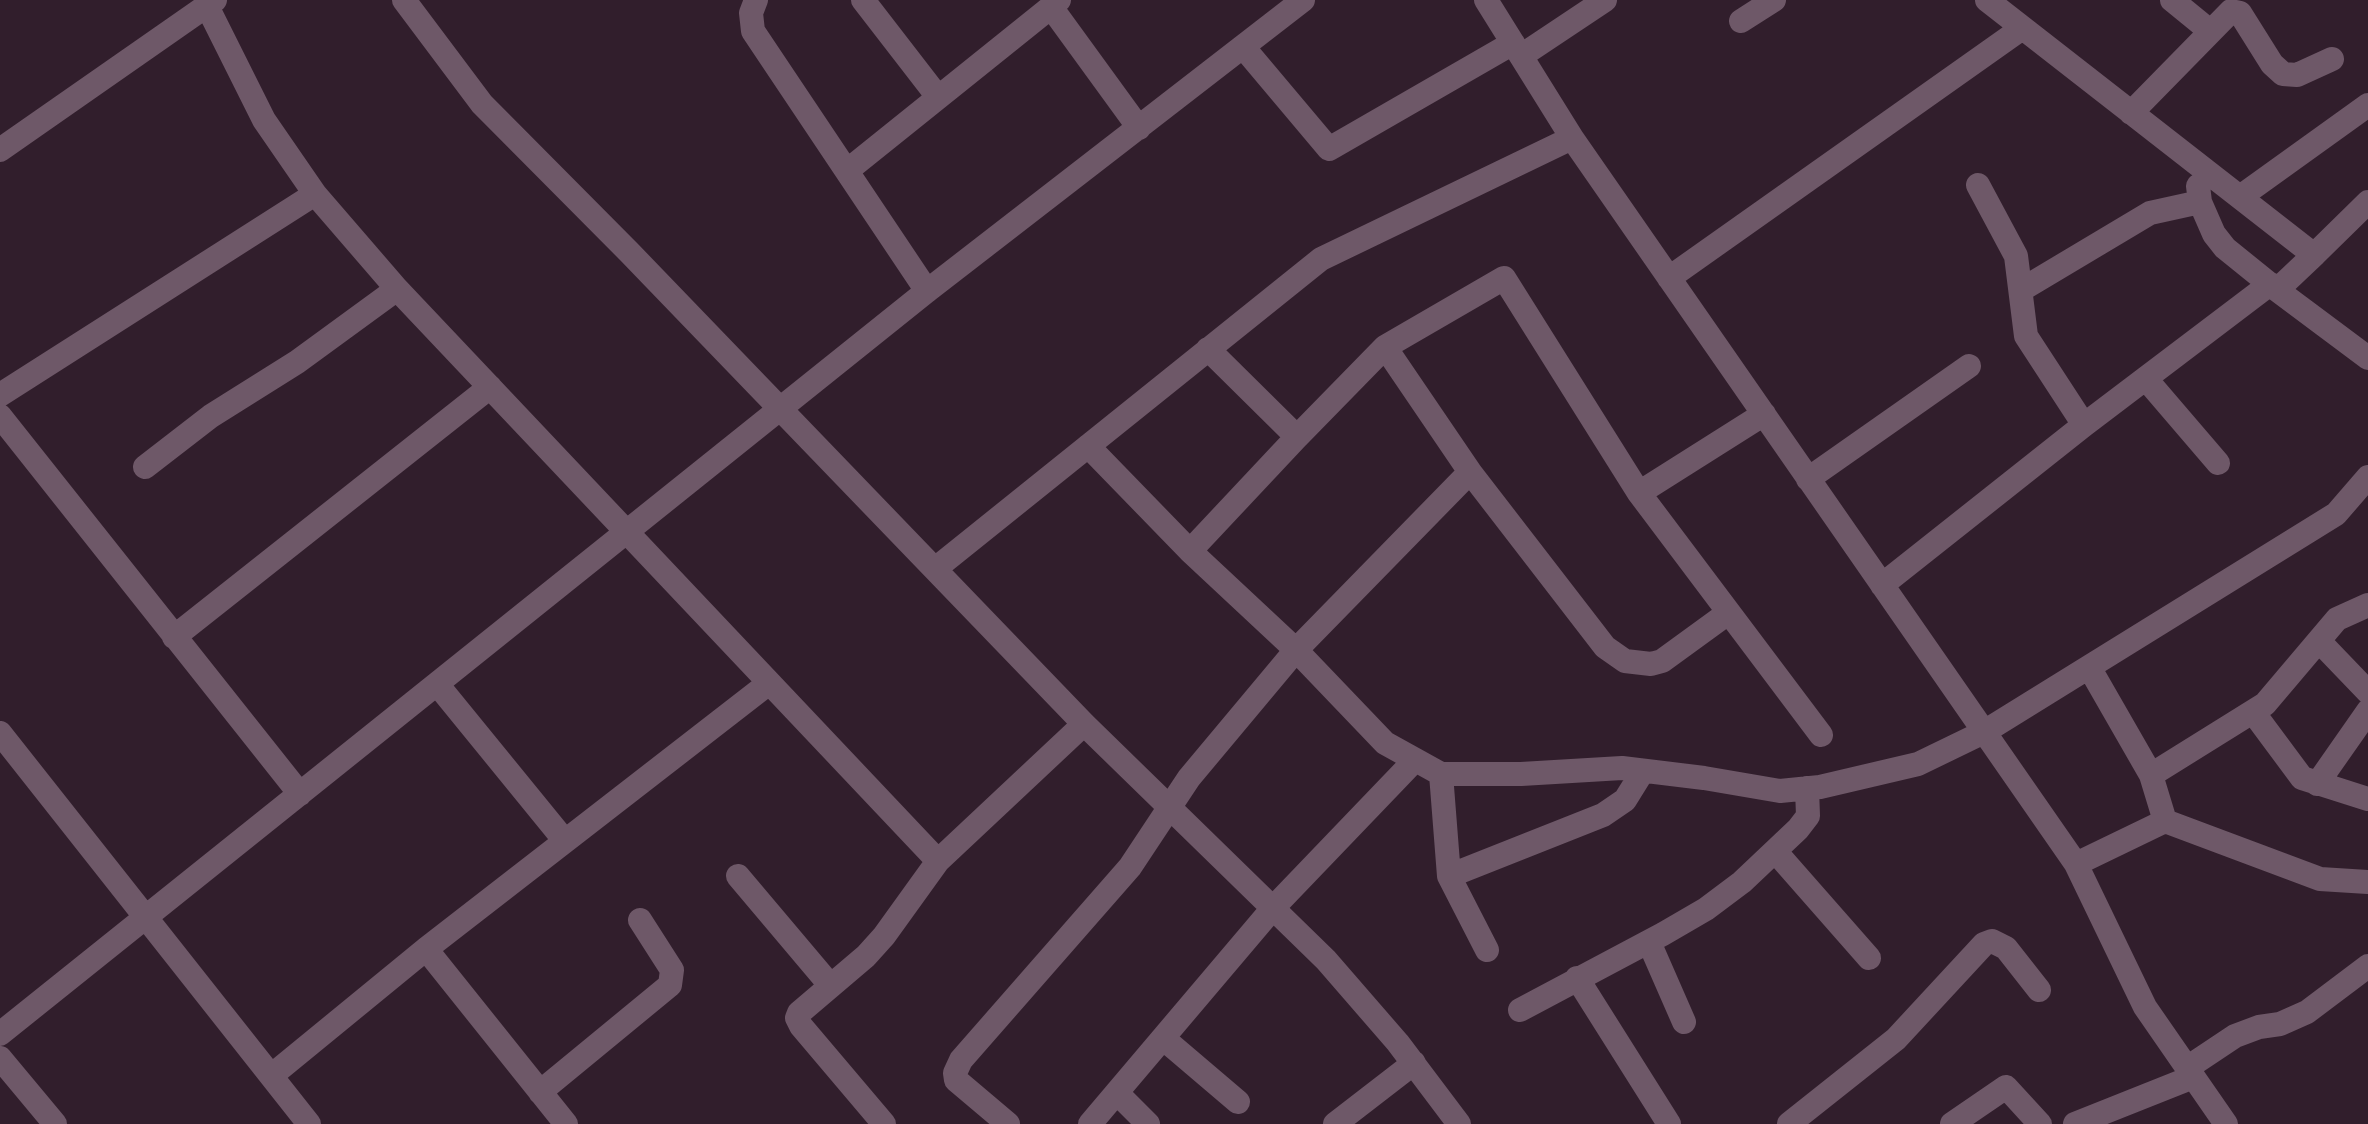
<!DOCTYPE html>
<style>
body{margin:0}
canvas{display:block;background:#311e2c}
</style>
<canvas width="2368" height="1124"></canvas>
<script>
const c = document.querySelector('canvas').getContext('2d');
c.lineJoin = 'round';
function shape(rows) {
  const path = new Path2D();
  for (const r of rows) {
    path.moveTo(r[0], r[1]);
    for (let i = 2; i < r.length; i += 2) path.lineTo(r[i], r[i + 1]);
  }
  return path;
}
function trace(path, color, width, dash) {
  c.strokeStyle = color;
  c.lineWidth = width;
  c.lineCap = dash ? 'butt' : 'round';
  c.setLineDash(dash || []);
  c.stroke(path);
}
const minor = shape([
 [404,0,482,104,629,252,1084,724,1326,960,1398,1043,1459,1124],
 [756,0,751,13,753,31,927,291],
 [863,0,938,97],
 [1059,0,1051,7,1139,128],
 [1486,0,1572,138,2076,864,2145,1007,2226,1124],
 [1987,0,2314,255,2277,290,2368,358],
 [2172,0,2210,31],
 [207,6,264,120,315,194,397,289,938,861],
 [1741,21,1774,0],
 [1244,48,1329,149,1513,43],
 [1521,56,1605,0],
 [2131,113,2231,11,2240,13,2272,64,2283,74,2297,75,2332,59],
 [0,150,215,0],
 [848,170,1051,7],
 [1978,185,2016,256,2026,336,2084,425],
 [2198,186,2200,202,2214,234,2225,248,2277,290],
 [2240,197,2368,105],
 [2314,255,2368,202],
 [1669,278,2021,29],
 [2021,290,2150,213,2200,202],
 [1385,347,1470,472,1605,647,1625,661,1651,664,1662,661,1728,613],
 [1208,349,1297,437,1385,347,1504,278,1639,493,1764,414],
 [2146,379,2218,463],
 [0,395,315,194],
 [0,416,300,794],
 [1088,446,1190,551,1297,437],
 [145,467,211,416,297,362,397,289],
 [1808,479,1969,366],
 [1639,493,1821,735],
 [1190,551,1296,650,1470,472],
 [935,569,1321,259,1572,138],
 [1882,585,2084,425,2270,284],
 [174,637,490,387],
 [2319,641,2368,692],
 [2089,667,2151,775],
 [437,684,565,841],
 [2253,712,2302,778,2368,799],
 [0,733,309,1124],
 [1441,774,1449,876,1487,950],
 [2317,784,2368,711],
 [2165,821,2320,879,2368,882],
 [1775,851,1869,958],
 [2076,864,2165,821,2151,775,2265,704,2337,619,2368,605],
 [738,876,830,985],
 [1449,876,1603,815,1625,800,1643,771],
 [1649,942,1684,1022],
 [426,949,566,1124],
 [1577,978,1669,1124],
 [1520,1010,1663,934,1706,909,1742,882,1798,829,1808,816,1807,788],
 [0,1034,927,291,1303,0],
 [1164,1039,1238,1102],
 [0,1058,55,1124],
 [2187,1068,2235,1036,2259,1027,2280,1024,2307,1012,2368,966],
 [271,1076,426,949,769,683],
 [540,1092,670,985,672,970,640,920],
 [1117,1093,1148,1124],
 [884,1124,801,1026,797,1018,799,1013,866,956,884,936,938,861,1084,724],
 [1008,1124,956,1080,955,1073,961,1060,1130,867,1189,778,1296,650,1385,743,1441,774,1521,774,1622,768,1704,778,1780,791,1820,787,1918,764,1984,732,2336,514,2368,477],
 [1090,1124,1273,908,1414,761],
 [1335,1124,1414,1063],
 [1789,1124,1896,1039,1984,944,1992,941,2006,948,2039,990],
 [1952,1124,2006,1087,2040,1124],
 [2075,1124,2193,1077]
]);
trace(minor, '#6e5868', 24);
</script>
